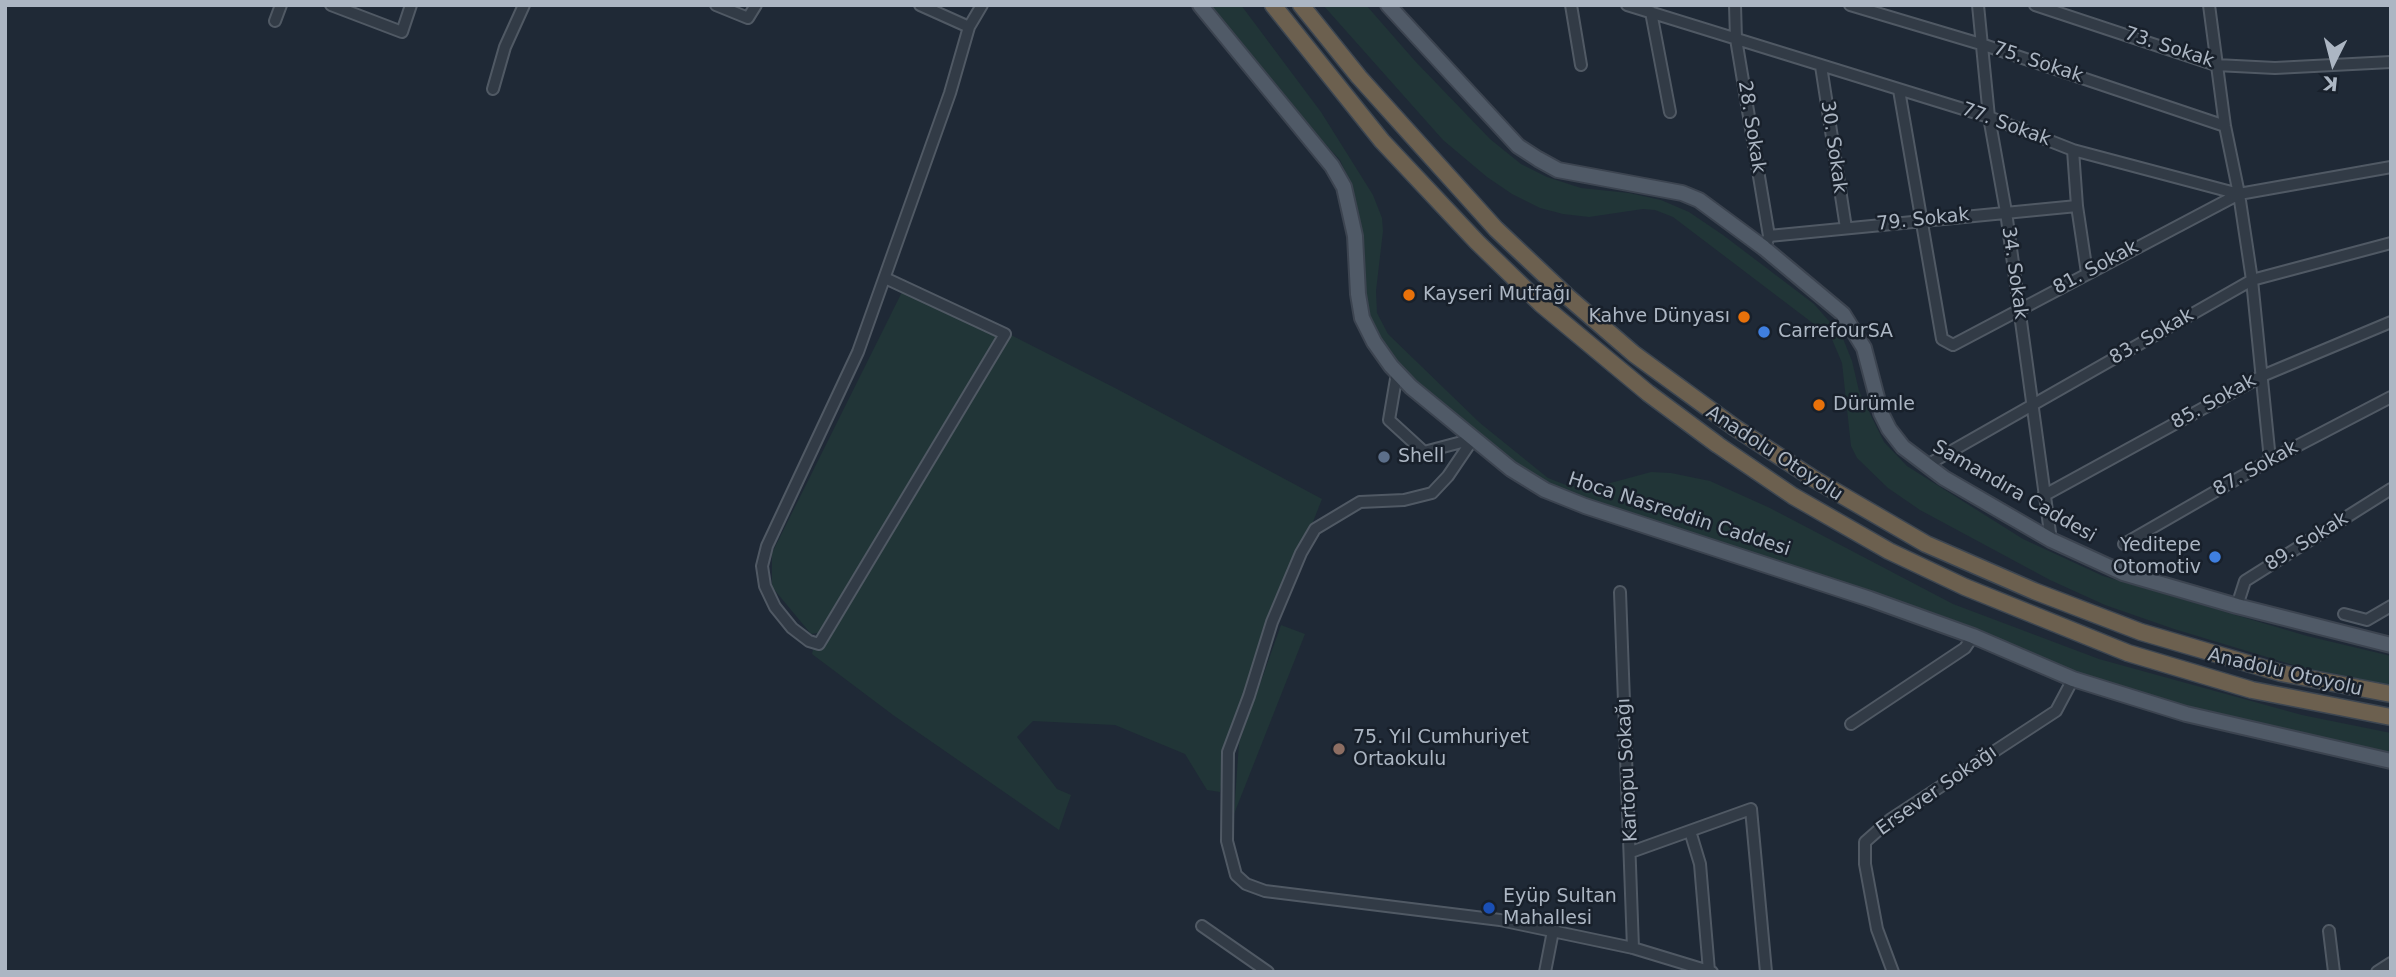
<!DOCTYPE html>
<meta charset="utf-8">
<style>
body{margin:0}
#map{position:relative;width:2396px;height:977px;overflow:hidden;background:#1f2936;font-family:"DejaVu Sans",sans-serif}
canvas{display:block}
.frame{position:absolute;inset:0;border:7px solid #acb6c3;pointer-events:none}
.north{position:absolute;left:2298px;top:28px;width:70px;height:70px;-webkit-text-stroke:5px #18202b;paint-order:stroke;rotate:186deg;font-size:19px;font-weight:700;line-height:28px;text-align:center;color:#acb6c3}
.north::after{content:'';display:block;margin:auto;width:24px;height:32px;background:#acb6c3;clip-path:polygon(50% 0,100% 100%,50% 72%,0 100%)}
</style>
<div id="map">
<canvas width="2396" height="977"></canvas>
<div class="frame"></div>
<div class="north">K</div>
</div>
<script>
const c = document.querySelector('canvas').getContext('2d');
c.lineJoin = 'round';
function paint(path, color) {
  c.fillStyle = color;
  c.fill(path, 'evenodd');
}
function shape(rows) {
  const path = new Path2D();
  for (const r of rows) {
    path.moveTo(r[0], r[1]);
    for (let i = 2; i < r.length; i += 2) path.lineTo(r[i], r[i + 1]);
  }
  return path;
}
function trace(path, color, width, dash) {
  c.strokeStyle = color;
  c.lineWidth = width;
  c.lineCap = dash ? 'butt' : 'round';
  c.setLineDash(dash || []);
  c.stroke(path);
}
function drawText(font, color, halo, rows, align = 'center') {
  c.font = font + ' "DejaVu Sans",sans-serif';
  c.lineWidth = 5;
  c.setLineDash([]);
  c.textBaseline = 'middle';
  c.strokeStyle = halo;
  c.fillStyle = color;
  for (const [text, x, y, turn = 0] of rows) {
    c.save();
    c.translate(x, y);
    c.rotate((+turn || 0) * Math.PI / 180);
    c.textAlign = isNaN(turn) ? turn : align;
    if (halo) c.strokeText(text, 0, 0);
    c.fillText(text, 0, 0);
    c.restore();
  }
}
const green = shape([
 [1208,5,1241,5,1321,112,1373,195,1382,218,1383,231,1376,291,1377,313,1388,334,1480,423,1548,478,1566,485,1592,488,1651,472,1671,473,1710,481,1770,508,1953,604,2099,659,2302,715,2391,733,2391,755,2228,721,2072,675,1968,625,1871,591,1591,504,1548,486,1515,466,1436,401,1384,350,1370,322,1365,304,1364,243,1351,184,1340,160,1295,111],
 [1323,5,1366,5,1415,61,1490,139,1521,164,1547,177,1581,188,1629,193,1661,200,1689,212,1723,235,1814,304,1842,336,1852,361,1859,391,1884,442,1907,466,2023,539,2103,576,2307,636,2391,656,2391,685,2300,667,2174,629,2105,605,2050,580,1920,510,1888,488,1857,458,1851,446,1842,363,1831,337,1673,217,1655,210,1643,209,1589,217,1563,214,1540,208,1512,194,1487,177,1443,140],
 [907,282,1117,389,1322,499,1228,738,1220,792,1207,790,1185,754,1115,725,1033,721,1017,737,1057,789,1071,795,1059,830,893,715,812,654,817,633,811,634,772,587,772,553],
 [1281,625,1305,634,1234,814,1239,743]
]);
const minor = shape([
 [331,5,402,32,411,5],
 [716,5,748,18,756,5],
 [920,5,969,27],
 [1571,5,1581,65],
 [1627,5,1989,117,2073,150,2239,194,2391,167],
 [1735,5,1736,39,1769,236,1767,242],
 [1850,5,1984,45,2225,126],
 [1978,5,1989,117,2006,212,2051,540],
 [2035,5,2216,65,2275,68,2391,62],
 [2209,5,2225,126,2239,194,2252,280,2270,460],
 [1651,12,1670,112],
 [275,21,281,5],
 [1821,66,1846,228],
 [493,89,505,47,524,5],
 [1899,90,1942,339,1953,345,2239,194],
 [2073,150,2077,206,2087,273],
 [1769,236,2077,206],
 [885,278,1005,334,819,644,809,641,792,628,775,607,765,586,762,566,767,546,858,352,950,93,969,27,982,5],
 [1397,373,1389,420,1424,452,1473,439],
 [1473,439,1448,476,1432,493,1404,500,1360,502,1315,529,1301,553,1272,622,1249,696,1228,752,1227,841,1236,875,1246,884,1265,891,1500,920,1633,948,1712,972],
 [1927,465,2252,280,2391,243],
 [2043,496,2262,376,2391,322],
 [2124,544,2270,460,2391,397],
 [1620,592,1633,948],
 [2237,606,2245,581,2391,489],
 [2344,614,2367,620,2391,606],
 [1851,724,1965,648,1973,636],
 [1690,831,1700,864,1709,971],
 [1631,852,1751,809,1766,972],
 [1202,926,1268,972],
 [2329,931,2334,972],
 [1545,972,1553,931],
 [1893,972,1877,929,1865,864,1865,842,1891,819,2056,711,2073,679],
 [2377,972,2391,963]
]);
const major = shape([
 [1200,5,1332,166,1344,187,1355,236,1358,294,1362,318,1374,342,1391,366,1411,387,1511,469,1545,490,1585,506,1870,599,1973,636,2073,679,2186,714,2391,761],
 [1388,5,1518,146,1538,159,1558,170,1682,193,1699,200,1764,248,1843,314,1864,348,1881,413,1889,429,1903,447,1944,478,2051,540,2123,573,2237,606,2391,645]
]);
const highway = shape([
 [1273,5,1382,141,1477,242,1541,304,1648,393,1718,445,1793,496,1889,551,1965,587,2128,653,2252,690,2391,717],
 [1301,5,1359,77,1496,229,1568,297,1634,354,1734,427,1814,479,1926,544,2034,591,2141,632,2281,673,2391,694]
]);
const markers = [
 [1409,295,7,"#e8710a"],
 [1744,317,7,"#e8710a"],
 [1764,332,7,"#3f7fe0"],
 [1819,405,7,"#e8710a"],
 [1384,457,7,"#5c6f8a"],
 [2215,557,7,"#3f7fe0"],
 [1339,749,7,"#8d6e63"],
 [1489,908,7,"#1a4fb4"]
];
const streetNames = [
 ["73. Sokak",2169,48,18],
 ["75. Sokak",2038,63,18],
 ["77. Sokak",2006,125,20],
 ["28. Sokak",1751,127,81],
 ["30. Sokak",1833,147,82],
 ["79. Sokak",1923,220,-6],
 ["81. Sokak",2096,268,-28],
 ["34. Sokak",2014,273,82],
 ["83. Sokak",2152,337,-30],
 ["85. Sokak",2214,402,-29],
 ["Anadolu Otoyolu",1774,454,33],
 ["87. Sokak",2256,469,-29],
 ["Samandıra Caddesi",2014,492,30],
 ["Hoca Nasreddin Caddesi",1679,515,18],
 ["89. Sokak",2307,542,-32],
 ["Anadolu Otoyolu",2285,673,13],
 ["Kartopu Sokağı",1628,770,-93],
 ["Ersever Sokağı",1937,791,-35]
];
const poiNames = [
 ["Kayseri Mutfağı",1423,295],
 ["Kahve Dünyası",1730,317,"right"],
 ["CarrefourSA",1778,332],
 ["Dürümle",1833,405],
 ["Shell",1398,457],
 ["Yeditepe",2201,546,"right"],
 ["Otomotiv",2201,568,"right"],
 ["75. Yıl Cumhuriyet",1353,738],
 ["Ortaokulu",1353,760],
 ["Eyüp Sultan",1503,897],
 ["Mahallesi",1503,919]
];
paint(green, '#213537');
trace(minor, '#505964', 14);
trace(major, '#3c4450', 18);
trace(highway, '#3d4651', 19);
trace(minor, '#323b46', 10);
trace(major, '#505a67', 14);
trace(highway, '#6c604f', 16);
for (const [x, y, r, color] of markers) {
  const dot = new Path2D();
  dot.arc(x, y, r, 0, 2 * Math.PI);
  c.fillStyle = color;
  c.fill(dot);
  trace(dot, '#18202b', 2.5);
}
drawText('19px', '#acb6c3', '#18202b', streetNames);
drawText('19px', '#acb6c3', '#18202b', poiNames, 'left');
</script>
